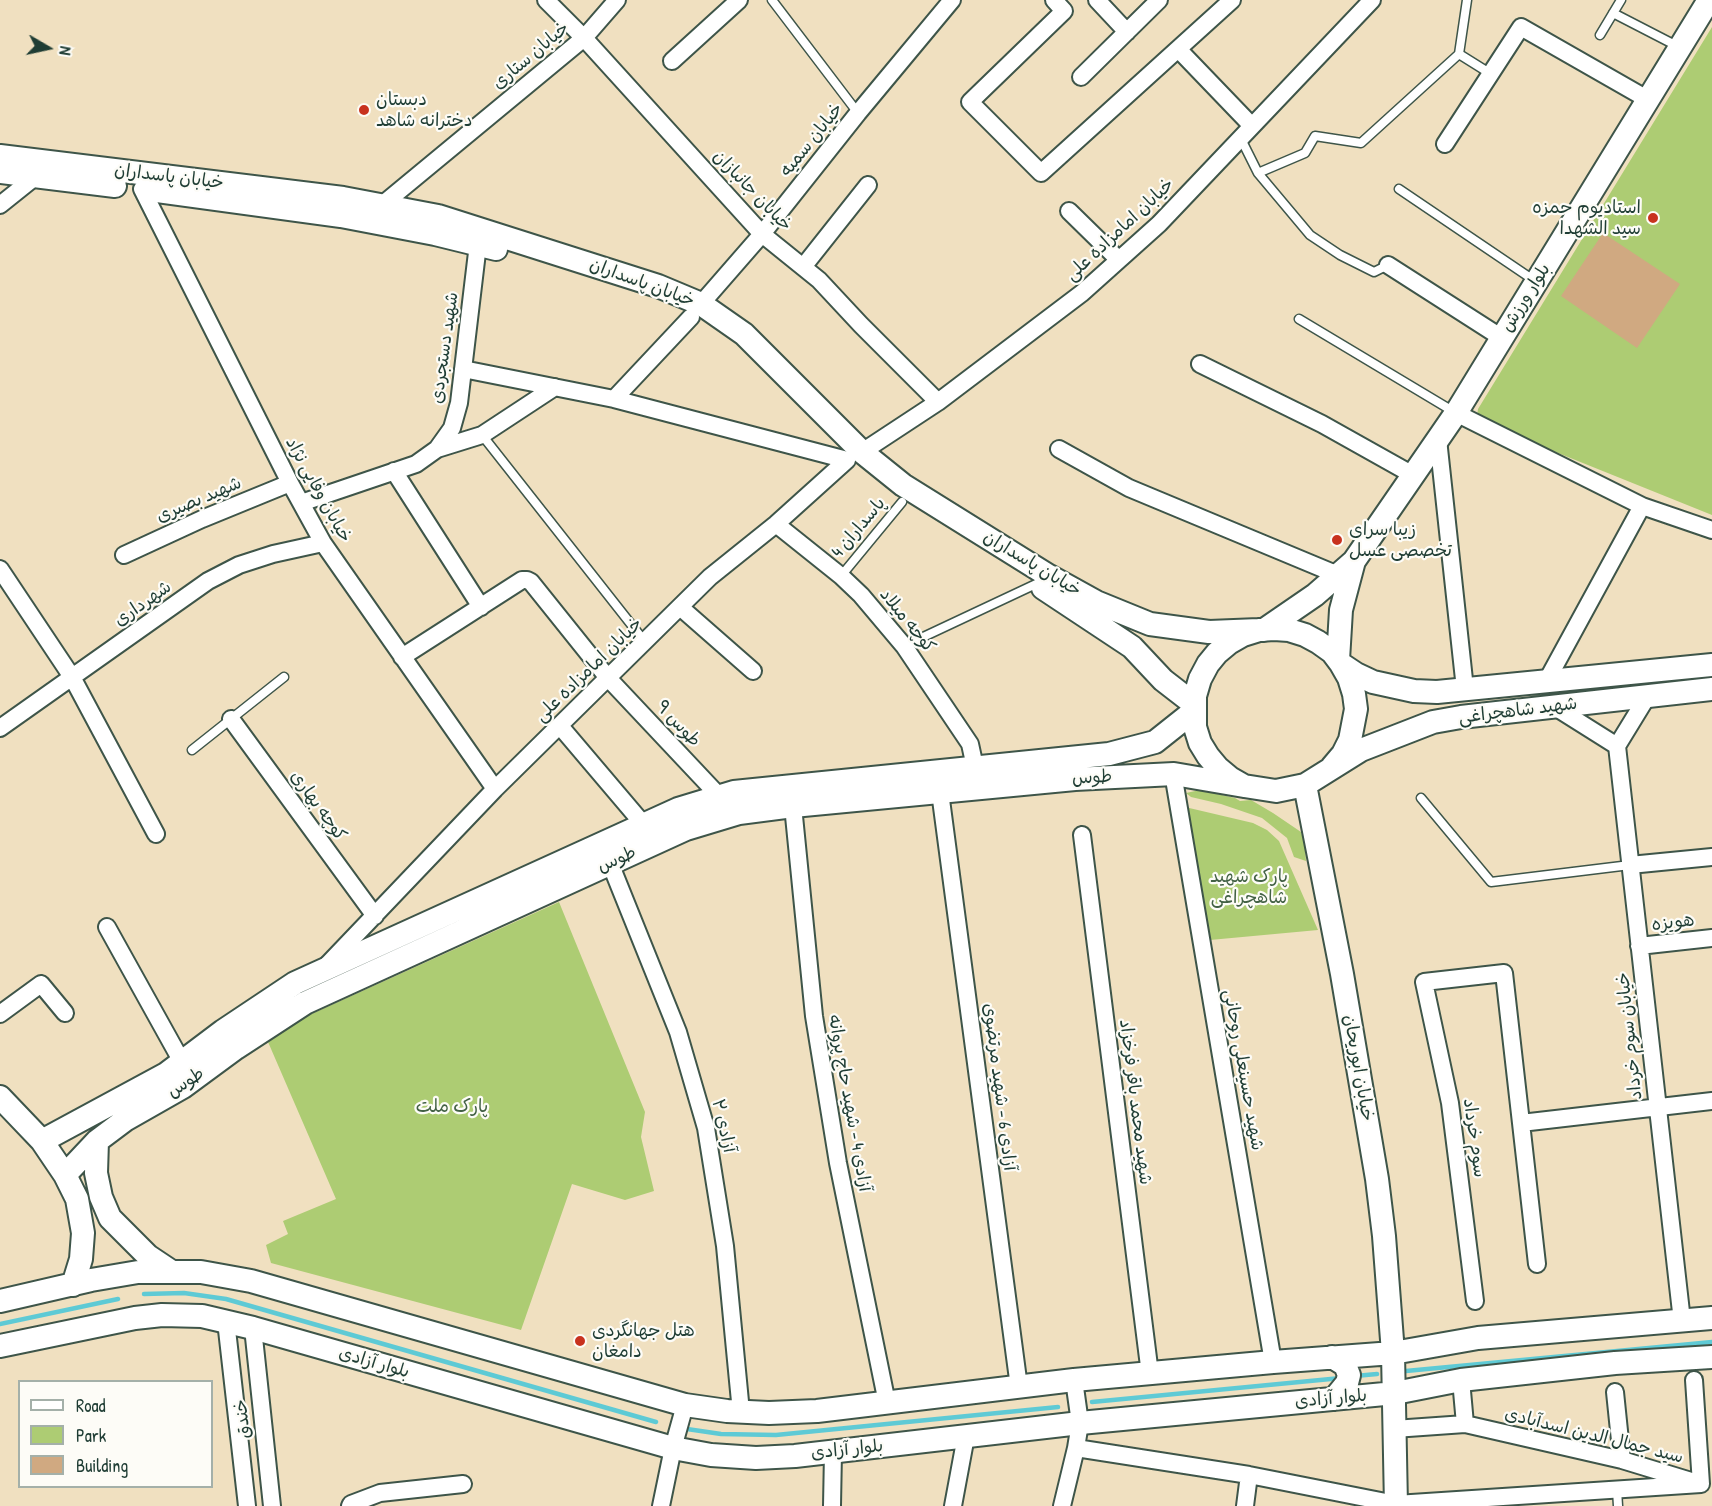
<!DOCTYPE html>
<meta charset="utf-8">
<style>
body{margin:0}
#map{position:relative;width:1712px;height:1506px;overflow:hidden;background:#f0e0c0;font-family:"Patrick Hand",sans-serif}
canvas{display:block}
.legend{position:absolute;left:18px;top:1380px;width:195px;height:108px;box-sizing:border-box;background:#fdfcf7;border:2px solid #a4b0a9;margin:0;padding:8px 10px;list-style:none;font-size:18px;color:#1f3d34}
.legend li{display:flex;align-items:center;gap:12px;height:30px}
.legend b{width:30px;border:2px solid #a4b0a9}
.north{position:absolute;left:18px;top:18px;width:60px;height:60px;-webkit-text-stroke:4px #fdfcf7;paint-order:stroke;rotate:99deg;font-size:16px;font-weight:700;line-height:24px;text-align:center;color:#1f3d34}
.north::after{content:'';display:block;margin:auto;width:21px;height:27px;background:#1f3d34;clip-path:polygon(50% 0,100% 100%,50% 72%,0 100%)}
</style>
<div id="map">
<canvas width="1712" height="1506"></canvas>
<ul class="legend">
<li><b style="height:8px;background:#fff"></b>Road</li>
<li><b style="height:16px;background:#adcc73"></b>Park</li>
<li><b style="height:16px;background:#d0a981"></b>Building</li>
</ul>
<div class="north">N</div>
</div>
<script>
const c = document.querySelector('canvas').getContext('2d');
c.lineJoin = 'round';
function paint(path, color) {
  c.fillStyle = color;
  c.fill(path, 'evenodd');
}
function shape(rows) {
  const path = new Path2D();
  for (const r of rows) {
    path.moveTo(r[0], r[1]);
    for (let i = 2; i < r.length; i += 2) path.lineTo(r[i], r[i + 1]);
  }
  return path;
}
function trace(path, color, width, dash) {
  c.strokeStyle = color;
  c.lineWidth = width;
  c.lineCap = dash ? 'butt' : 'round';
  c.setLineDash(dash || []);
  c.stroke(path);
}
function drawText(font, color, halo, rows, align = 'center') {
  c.font = font + ' "Patrick Hand","Playpen Sans Arabic",sans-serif';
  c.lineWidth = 4.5;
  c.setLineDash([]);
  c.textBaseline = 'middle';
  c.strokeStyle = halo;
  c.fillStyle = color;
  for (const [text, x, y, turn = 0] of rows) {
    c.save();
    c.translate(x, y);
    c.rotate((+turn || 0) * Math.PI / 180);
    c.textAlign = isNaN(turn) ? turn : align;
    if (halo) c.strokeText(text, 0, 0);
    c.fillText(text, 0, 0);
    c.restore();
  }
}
const green = shape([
 [1712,27,1712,515,1481,422,1477,416,1478,409],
 [1200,790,1235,798,1240,801,1251,800,1273,813,1301,832,1305,846,1306,861,1294,857,1287,838,1262,818,1221,804,1191,797,1186,793],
 [1185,807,1253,823,1267,830,1279,841,1318,930,1210,940],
 [559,902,645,1112,641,1137,654,1191,625,1200,572,1184,521,1330,271,1263,266,1245,288,1234,283,1221,336,1199,265,1035]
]);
const stream = shape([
 [144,1294,184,1293,226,1299,656,1422],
 [0,1324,118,1299],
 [1406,1371,1712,1342],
 [1355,1376,1377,1374],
 [1092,1402,1341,1378],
 [687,1429,721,1434,776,1435,1058,1407]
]);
const building = shape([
 [1603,233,1680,284,1637,348,1561,296]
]);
const lane = shape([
 [772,0,858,113],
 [1467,0,1459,54,1491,74],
 [1613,13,1679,47],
 [1600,35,1621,0],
 [1241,139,1258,173,1310,235,1340,255,1374,272,1388,265],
 [1258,173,1305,153,1315,136,1361,143,1459,54],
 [1399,189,1535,281],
 [1299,319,1456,413],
 [482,435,645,642],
 [841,576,902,502],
 [904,646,1036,584],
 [192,750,284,677],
 [1421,798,1491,882,1630,865],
 [1617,1490,1618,1506]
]);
const street = shape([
 [546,0,584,38,762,234,819,280,861,325,938,402],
 [1054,0,1064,11,970,102,1041,173,1232,0],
 [1097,0,1127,32],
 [1178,49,1252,126],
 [672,61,739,0],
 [1081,77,1159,0],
 [1445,144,1521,27,1647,99],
 [142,189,290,483,323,543,495,789],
 [0,205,35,177],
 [382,205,584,38,617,0],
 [1069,211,1119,260],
 [1388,265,1502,338],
 [803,267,868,185],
 [701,304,762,234,858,113,952,0],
 [1200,364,1322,424,1413,475],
 [463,369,614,399,847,460],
 [614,399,691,317],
 [1456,413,1642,506,1546,682],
 [1438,439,1465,689],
 [437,449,482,435,555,387],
 [1059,449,1129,488,1338,575],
 [862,452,938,402,1082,293,1159,224,1372,0],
 [394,471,481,607],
 [301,503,416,464,437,449,452,428,459,403,478,244],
 [1642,506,1712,530],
 [776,524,841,576,861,595,904,646,970,744,975,767],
 [124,555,202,519,290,483],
 [0,569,72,677,156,834],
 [680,607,753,671],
 [402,657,522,580,527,580,531,582,608,678,720,797],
 [1555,707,1617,746],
 [231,719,375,916],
 [560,726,644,825],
 [0,728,208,581,239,565,273,554,323,543],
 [1617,746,1682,1321],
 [1617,746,1647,697],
 [1175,785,1273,1362],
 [940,792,1019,1387],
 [793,806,814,1016,838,1163,887,1403],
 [1082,835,1150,1374],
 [610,863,678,1032,706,1128,725,1246,741,1412],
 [1630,865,1712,857],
 [107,927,182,1062],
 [1639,946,1712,938],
 [328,964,495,789,710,577,776,524,847,460],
 [0,1014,41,984,65,1013],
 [1521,1123,1712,1101],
 [1475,1301,1450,1103,1424,982,1504,973,1537,1264],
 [226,1321,247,1506],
 [253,1328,272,1506],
 [1461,1380,1465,1424],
 [1615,1392,1622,1460],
 [1394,1429,1465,1424,1622,1460,1691,1481],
 [1076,1448,1249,1475,1396,1504,1701,1484,1694,1380],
 [350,1506,351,1504,380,1493,463,1484],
 [661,1506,673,1448,685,1405],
 [832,1506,833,1452],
 [953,1506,966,1436],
 [1062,1506,1076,1448,1080,1423,1074,1380],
 [1245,1506,1249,1475]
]);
const secondary = shape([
 [0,156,343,198,438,216,658,286,701,304,744,334,862,452,903,485,1049,576,1096,602,1150,624,1209,632,1259,630],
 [0,172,115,186],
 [150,190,341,216,435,234,496,249],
 [1043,588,1132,647,1163,680,1194,704],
 [1264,630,1315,595,1354,561,1456,413,1709,0],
 [1338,660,1341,610,1354,561],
 [1341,664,1356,674,1373,682,1414,691,1437,692,1712,665],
 [1332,767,1343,754,1350,740,1356,709,1354,694,1349,678,1341,664,1332,652,1318,642,1305,635,1289,630,1274,629,1259,630,1243,635,1229,643,1217,653,1208,664,1200,679,1195,696,1195,727,1200,743,1208,756,1218,768,1230,778,1244,786,1276,791,1305,785,1361,750,1433,722,1461,717,1712,689],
 [1305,785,1342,974,1377,1179,1384,1236,1393,1353,1396,1506],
 [0,1097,42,1141,65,1175,77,1199,83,1233,81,1259,73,1285],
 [42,1141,166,1074,223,1031,295,983,678,809,734,792,1109,754,1155,742,1194,711],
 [97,1141,96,1173,101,1197,110,1218,148,1256,172,1272],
 [65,1175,97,1141,125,1120,183,1087,236,1048,305,1003,686,829,739,813,793,806,1075,779,1174,774,1244,786],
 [0,1301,91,1280,138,1272,201,1272,251,1281,685,1405,727,1411,769,1413,817,1411,1074,1380,1273,1362,1393,1353,1478,1338,1712,1318],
 [0,1346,135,1318,162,1315,202,1316,253,1328,673,1448,711,1455,756,1458,795,1456,1080,1423,1395,1393,1461,1380,1615,1363,1712,1357],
 [1332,1357,1345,1365,1349,1375,1347,1383,1334,1399]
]);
const markers = [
 [364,110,6,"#c8321e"],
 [1653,218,6,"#c8321e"],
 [1337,540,6,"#c8321e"],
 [580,1341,6,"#c8321e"]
];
const streetNames = [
 ["خیابان ستاری",531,56,-40],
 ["خیابان سمیه",812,140,-51],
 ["خیابان پاسداران",169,177,7],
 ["خیابان جانبازان",752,191,46],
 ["خیابان امامزاده علی",1120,230,-43],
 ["خیابان پاسداران",642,283,20],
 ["بلوار ورزش",1526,298,-58],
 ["شهید دستجردی",445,348,-82],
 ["خیابان وفایی نژاد",318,490,61],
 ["شهید بصیری",199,500,-23],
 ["پاسداران 4",859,528,-50],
 ["خیابان پاسداران",1032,564,31],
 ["شهرداری",143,604,-35],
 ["کوچه میلاد",907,621,51],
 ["خیابان امامزاده علی",589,670,-44],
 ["شهید شاهچراغی",1518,711,-7],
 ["طوس ۹",678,724,47],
 ["طوس",1092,778,-3],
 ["کوچه بهاری",318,806,54],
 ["طوس",617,860,-24],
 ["هویزه",1673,923,-7],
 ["خیابان سوم خرداد",1630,1036,-96],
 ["خیابان ابوریحان",1358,1068,80],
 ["شهید حسینعلی روحانی",1243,1070,80],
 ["طوس",186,1083,-34],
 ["آزادی 6 - شهید مرتضوی",999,1087,83],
 ["شهید محمد باقر فرخزاد",1135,1102,83],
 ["آزادی 4 - شهید حاج پروانه",849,1103,80],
 ["آزادی ۲",723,1126,77],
 ["سوم خرداد",1474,1138,82],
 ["بلوار آزادی",374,1363,16],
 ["بلوار آزادی",1331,1399,-5],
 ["خندق",243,1419,-96],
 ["سید جمال الدین اسدآبادی",1594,1436,14],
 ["بلوار آزادی",847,1450,-6]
];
const poiNames = [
 ["دبستان",376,100],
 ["دخترانه شاهد",376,121],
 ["استادیوم حمزه",1641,208,"right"],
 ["سید الشهدا",1641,229,"right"],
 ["زیبا سرای",1349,530],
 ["تخصصی عسل",1349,551],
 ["هتل جهانگردى",592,1331],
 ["دامغان",592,1352]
];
const parkNames = [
 ["پارک شهید",1249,877],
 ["شاهچراغی",1249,898],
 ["پارک ملت",452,1107]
];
paint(green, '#adcc73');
trace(stream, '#5ecad5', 4.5);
paint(building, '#d0a981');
trace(lane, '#3e5549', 11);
trace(street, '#3e5549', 20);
trace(secondary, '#3e5549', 26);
trace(lane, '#fff', 8);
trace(street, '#fff', 16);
trace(secondary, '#fff', 22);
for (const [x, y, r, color] of markers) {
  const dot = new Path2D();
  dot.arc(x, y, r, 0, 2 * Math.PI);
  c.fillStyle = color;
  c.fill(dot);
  trace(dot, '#fdfcf7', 2);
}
drawText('18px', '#1f3d34', '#fdfcf7', streetNames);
drawText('18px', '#1f3d34', '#fdfcf7', poiNames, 'left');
drawText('18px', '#426144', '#fdfcf7', parkNames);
</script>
